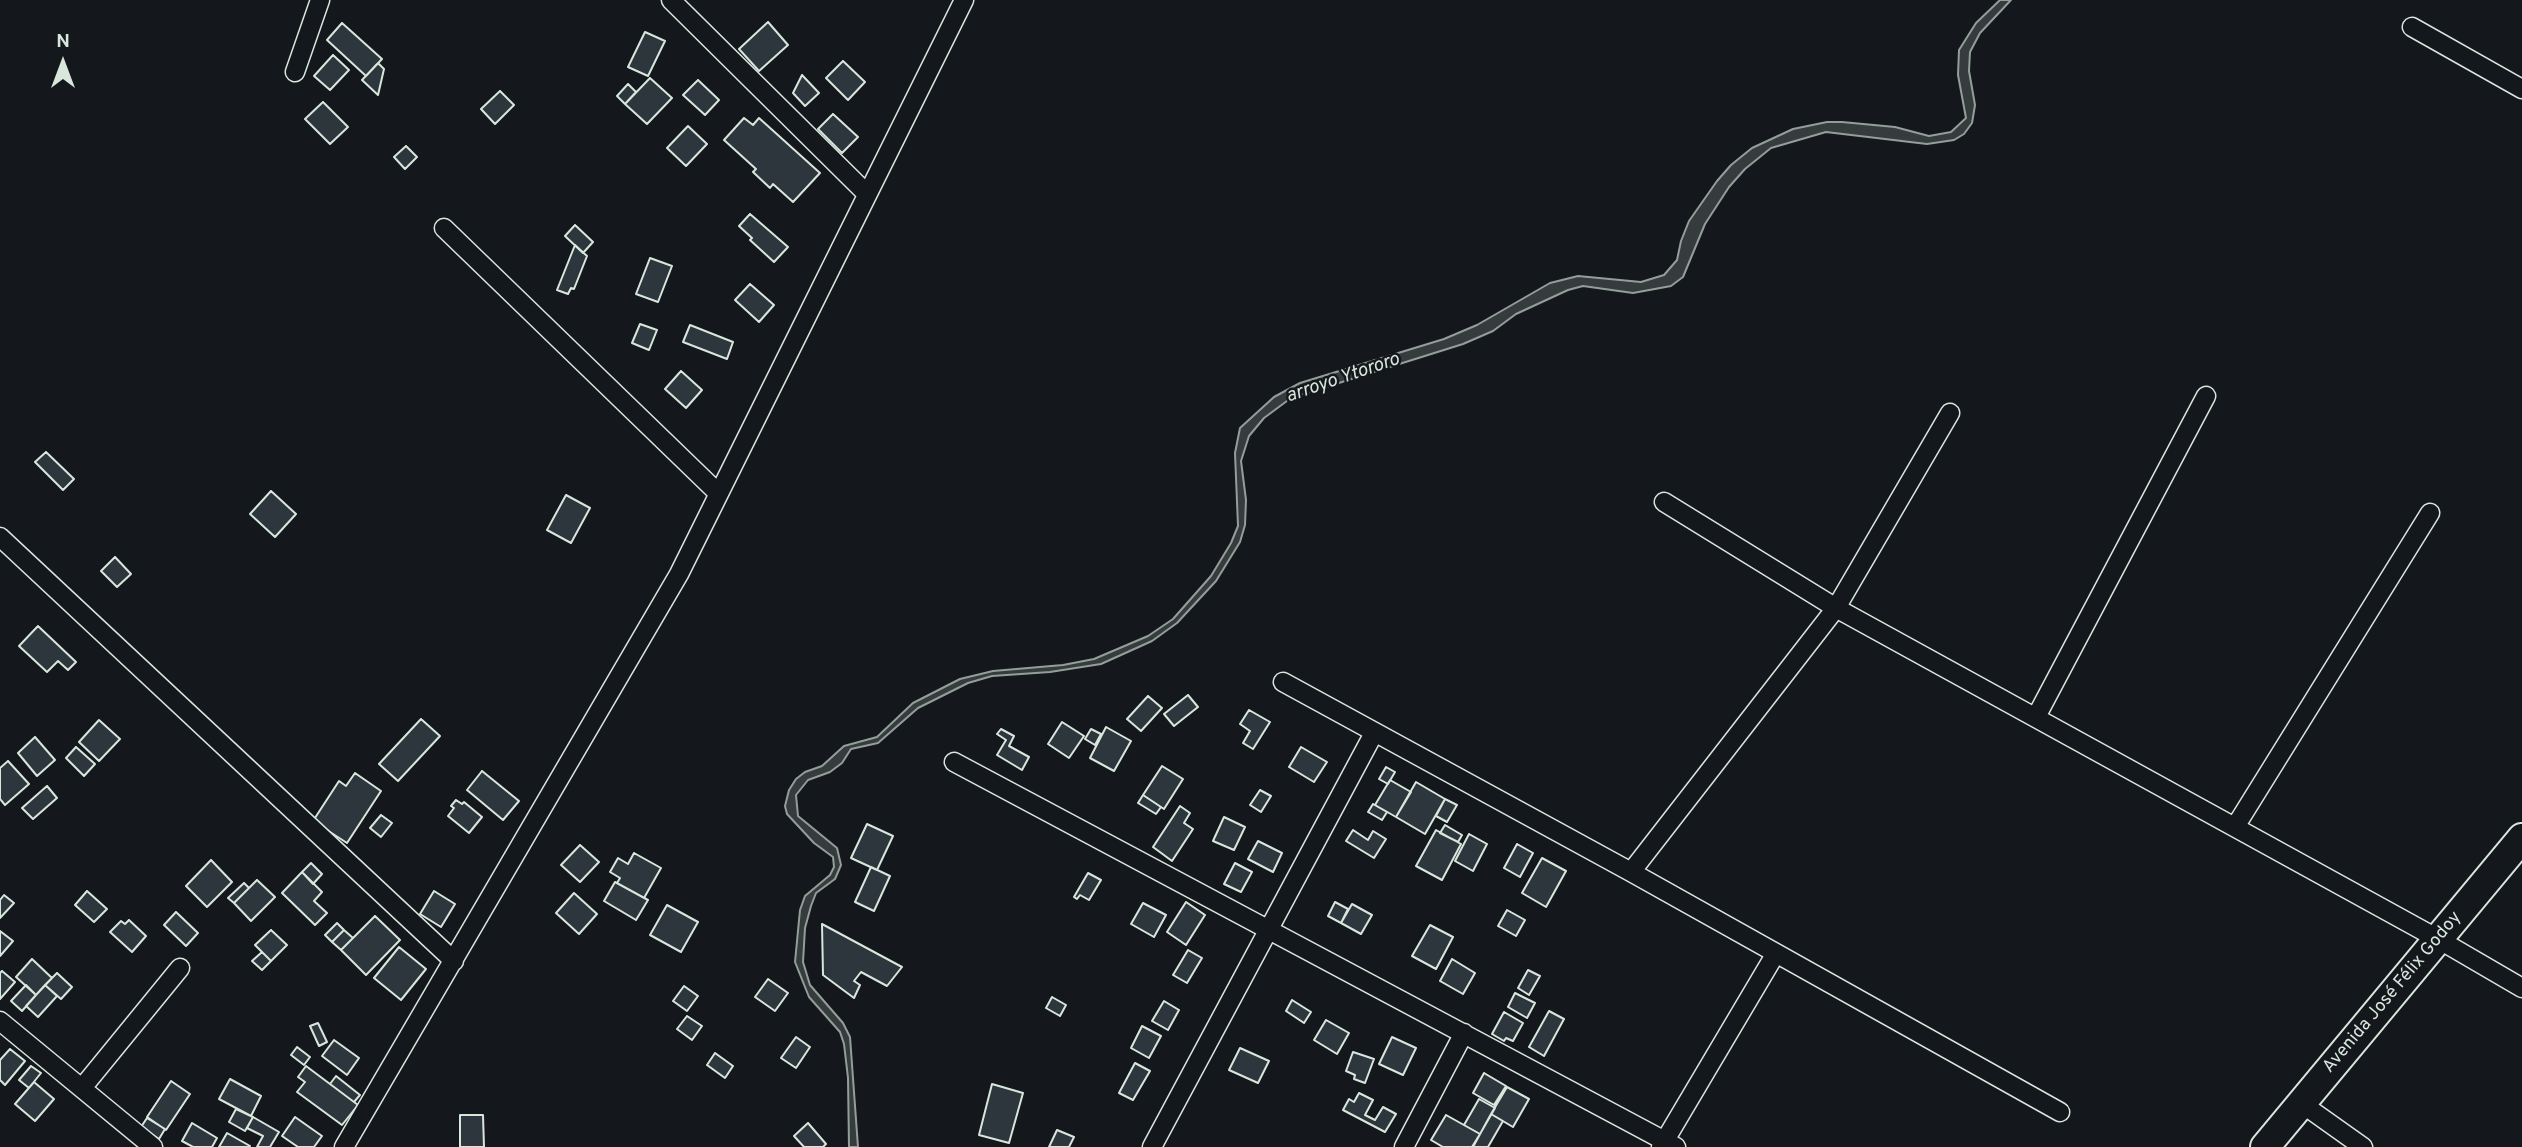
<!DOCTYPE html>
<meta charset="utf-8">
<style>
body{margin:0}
#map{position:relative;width:2522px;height:1147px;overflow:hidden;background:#14181c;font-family:Overpass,sans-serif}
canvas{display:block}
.north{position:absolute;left:28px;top:28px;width:70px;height:70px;-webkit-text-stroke:5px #14181c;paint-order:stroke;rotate:0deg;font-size:19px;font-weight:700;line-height:28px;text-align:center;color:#d8e6dc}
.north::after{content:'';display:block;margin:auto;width:24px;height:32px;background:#d8e6dc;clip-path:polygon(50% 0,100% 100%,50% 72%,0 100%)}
</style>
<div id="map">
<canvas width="2522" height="1147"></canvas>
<div class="north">N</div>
</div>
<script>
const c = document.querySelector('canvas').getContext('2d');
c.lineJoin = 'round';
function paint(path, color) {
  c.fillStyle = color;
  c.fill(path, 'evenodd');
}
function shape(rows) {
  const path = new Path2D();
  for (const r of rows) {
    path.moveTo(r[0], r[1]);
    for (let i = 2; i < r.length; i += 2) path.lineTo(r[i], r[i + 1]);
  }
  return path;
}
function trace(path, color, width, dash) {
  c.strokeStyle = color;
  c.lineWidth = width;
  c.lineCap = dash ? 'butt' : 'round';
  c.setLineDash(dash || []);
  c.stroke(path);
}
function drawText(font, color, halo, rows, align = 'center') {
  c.font = font + ' Overpass,sans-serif';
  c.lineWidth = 5;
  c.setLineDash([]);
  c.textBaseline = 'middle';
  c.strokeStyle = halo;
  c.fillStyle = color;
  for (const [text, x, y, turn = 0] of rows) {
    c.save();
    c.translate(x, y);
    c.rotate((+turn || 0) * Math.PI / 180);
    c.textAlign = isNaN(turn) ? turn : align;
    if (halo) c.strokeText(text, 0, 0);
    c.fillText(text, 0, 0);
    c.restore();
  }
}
const water = shape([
 [2000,0,2011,0,1980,33,1970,52,1969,71,1975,105,1972,123,1964,134,1954,140,1927,144,1826,132,1771,148,1745,169,1729,187,1705,224,1683,277,1671,286,1633,293,1583,286,1568,290,1516,314,1493,331,1463,344,1291,398,1264,418,1249,436,1241,461,1246,500,1245,525,1240,542,1216,581,1177,623,1152,641,1101,664,1050,672,992,676,968,683,918,708,878,743,851,749,842,763,830,772,808,780,796,795,798,816,837,848,841,865,835,879,816,893,811,906,805,928,803,962,810,985,843,1023,850,1037,858,1147,849,1147,848,1078,844,1044,840,1032,809,997,795,962,800,910,805,896,830,875,834,867,833,857,814,843,787,814,785,806,789,790,796,779,805,772,822,766,844,746,877,737,913,703,960,679,993,671,1063,665,1094,659,1148,636,1173,619,1211,576,1231,543,1238,526,1235,453,1240,428,1274,397,1300,383,1444,339,1477,325,1550,283,1578,276,1641,282,1664,275,1677,260,1681,241,1689,221,1717,181,1731,165,1752,148,1793,129,1827,122,1842,122,1895,127,1929,136,1951,132,1966,118,1958,75,1959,50,1976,23,2000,0]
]);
const building = shape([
 [768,22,788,45,759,71,739,49,768,22],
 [342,23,382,59,366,76,327,40,342,23],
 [645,32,665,41,648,76,628,67,645,32],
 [333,55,349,70,330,90,314,76,333,55],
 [843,61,865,82,848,100,826,78,843,61],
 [378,63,384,69,378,95,362,80,378,63],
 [802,75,819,93,805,106,793,93,802,75],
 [650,78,672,98,647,124,625,104,650,78],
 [698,80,719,100,705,115,683,95,698,80],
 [628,84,636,92,625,104,617,96,628,84],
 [500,91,514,105,495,124,481,109,500,91],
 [323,102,348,127,330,144,305,119,323,102],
 [833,114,858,137,842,153,818,129,833,114],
 [744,118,753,125,759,118,820,173,793,202,773,184,770,188,753,172,756,169,724,140,744,118],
 [688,126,707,144,686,166,667,148,688,126],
 [406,146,417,157,405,169,394,157,406,146],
 [750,214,788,247,774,262,750,240,752,238,739,226,750,214],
 [575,225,593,242,583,253,565,236,575,225],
 [575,245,587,256,574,289,571,288,568,294,557,290,575,245],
 [650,258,672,266,658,302,636,294,650,258],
 [750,284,774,305,759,322,735,300,750,284],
 [640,324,657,330,649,350,632,343,640,324],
 [690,325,733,342,727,359,683,342,690,325],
 [681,371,702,390,686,408,665,389,681,371],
 [46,452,74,479,63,490,35,462,46,452],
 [271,491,296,514,275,537,250,514,271,491],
 [566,495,590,508,571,543,547,530,566,495],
 [115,557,131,574,117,587,101,571,115,557],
 [38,626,76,662,68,670,58,661,47,672,19,646,38,626],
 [1188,695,1198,707,1174,726,1164,714,1188,695],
 [1148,696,1162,708,1141,731,1127,719,1148,696],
 [1249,710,1270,722,1253,749,1243,743,1250,731,1240,724,1249,710],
 [421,719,440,736,398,781,379,764,421,719],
 [99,720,120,739,99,761,79,742,99,720],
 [1062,722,1084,736,1069,758,1048,744,1062,722],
 [1106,727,1131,741,1114,771,1090,758,1106,727],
 [1001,729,1014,736,1009,746,1029,757,1022,770,997,755,1006,740,997,734,1001,729],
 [1091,729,1101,734,1095,745,1085,739,1091,729],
 [35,737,55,760,37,776,18,753,35,737],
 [76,747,95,764,84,776,66,758,76,747],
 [1301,747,1327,762,1314,782,1289,767,1301,747],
 [8,761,29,784,5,805,0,799,0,768,8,761],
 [1162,766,1183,779,1164,809,1143,795,1162,766],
 [1386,767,1395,772,1388,784,1379,779,1386,767],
 [482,771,519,801,503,820,467,790,482,771],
 [355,773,381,791,347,843,313,821,339,781,346,786,355,773],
 [1390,780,1411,792,1396,817,1375,805,1390,780],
 [1416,782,1445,799,1425,834,1396,817,1416,782],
 [47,786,57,798,33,819,22,808,47,786],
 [1260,790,1271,796,1261,812,1250,805,1260,790],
 [1143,795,1161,807,1156,814,1138,803,1143,795],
 [1445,799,1457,805,1447,822,1436,816,1445,799],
 [456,800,462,804,464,802,482,817,469,833,448,816,454,808,451,806,456,800],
 [1373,804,1387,812,1382,820,1368,812,1373,804],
 [1180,806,1190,813,1184,823,1193,829,1172,861,1153,847,1180,806],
 [381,815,392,823,381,837,370,828,381,815],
 [1224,817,1245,827,1234,850,1213,841,1224,817],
 [867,824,893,836,877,870,851,858,867,824],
 [1445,825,1462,835,1458,842,1440,833,1445,825],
 [1353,830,1368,840,1373,831,1386,839,1374,858,1346,841,1353,830],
 [1436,830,1461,844,1442,880,1416,866,1436,830],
 [1469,834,1487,844,1473,871,1455,861,1469,834],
 [1258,841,1282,853,1273,872,1248,859,1258,841],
 [1517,844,1533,853,1520,877,1504,868,1517,844],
 [580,845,599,862,580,882,561,865,580,845],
 [634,853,661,868,644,898,617,883,620,878,610,872,618,858,628,864,634,853],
 [1542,858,1566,871,1546,907,1522,893,1542,858],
 [211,860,232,882,207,907,186,886,211,860],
 [311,863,322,874,313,884,302,872,311,863],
 [1235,863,1252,872,1241,892,1224,884,1235,863],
 [871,867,890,876,874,911,855,902,871,867],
 [302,872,322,892,314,901,327,913,315,925,282,893,302,872],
 [1088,873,1101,880,1089,900,1080,895,1077,899,1074,897,1088,873],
 [257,880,275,897,251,921,234,903,257,880],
 [615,882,648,900,636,920,604,901,615,882],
 [244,883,249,888,234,903,228,898,244,883],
 [87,891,107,909,94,922,75,905,87,891],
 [434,891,455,904,441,927,420,914,434,891],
 [574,893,597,914,579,934,556,913,574,893],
 [4,895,14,903,0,918,0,900,4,895],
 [1186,902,1205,915,1186,945,1167,932,1186,902],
 [1335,902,1348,909,1341,923,1328,916,1335,902],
 [1143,903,1166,915,1154,937,1131,924,1143,903],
 [1352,904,1372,915,1361,934,1341,923,1352,904],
 [667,905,698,922,681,952,650,935,667,905],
 [1507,910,1525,920,1516,936,1498,926,1507,910],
 [176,912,198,933,186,946,164,925,176,912],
 [375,916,400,940,366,975,341,950,375,916],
 [129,920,146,936,132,952,110,932,121,921,125,924,129,920],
 [337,923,344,930,332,942,325,935,337,923],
 [822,924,902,967,887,986,861,972,854,981,860,985,854,998,823,975,822,924],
 [1430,925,1453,937,1436,969,1412,956,1430,925],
 [271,930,287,945,271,961,255,945,271,930],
 [344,930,353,938,341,950,332,942,344,930],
 [0,931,13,941,0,956,0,931],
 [399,947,426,969,401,1000,374,978,399,947],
 [1188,950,1202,958,1187,983,1173,975,1188,950],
 [262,952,271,961,262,970,252,961,262,952],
 [32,959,52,978,36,995,16,977,32,959],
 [1452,959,1475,973,1463,994,1440,981,1452,959],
 [1528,970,1540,976,1529,995,1518,988,1528,970],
 [2,971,15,982,0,999,0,973,2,971],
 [57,973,72,987,61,999,45,985,57,973],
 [768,979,788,993,775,1011,755,997,768,979],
 [26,985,36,995,22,1011,11,1001,26,985],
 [45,985,57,996,38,1017,26,1006,45,985],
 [684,986,698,996,687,1011,673,1001,684,986],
 [1515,993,1535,1003,1527,1018,1508,1007,1515,993],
 [1052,997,1066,1005,1060,1016,1046,1008,1052,997],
 [1292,1000,1311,1012,1304,1023,1286,1011,1292,1000],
 [1164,1001,1179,1010,1168,1030,1152,1021,1164,1001],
 [1549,1011,1564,1019,1544,1056,1529,1047,1549,1011],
 [1504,1012,1523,1023,1513,1041,1506,1038,1504,1041,1492,1034,1504,1012],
 [687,1016,702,1026,692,1040,677,1029,687,1016],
 [1326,1020,1349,1033,1337,1054,1314,1040,1326,1020],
 [318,1023,327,1042,319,1046,310,1026,318,1023],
 [1142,1026,1161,1036,1149,1058,1131,1048,1142,1026],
 [796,1037,810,1047,796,1068,781,1058,796,1037],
 [1392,1037,1416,1048,1403,1075,1379,1064,1392,1037],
 [334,1040,359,1058,347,1075,322,1056,334,1040],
 [297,1047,310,1057,304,1065,291,1055,297,1047],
 [1240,1048,1269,1061,1258,1083,1229,1070,1240,1048],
 [10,1049,25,1061,5,1085,0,1080,0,1060,10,1049],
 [1353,1052,1374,1059,1365,1083,1354,1079,1355,1075,1346,1071,1353,1052],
 [715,1053,733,1066,725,1078,707,1065,715,1053],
 [1135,1063,1150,1071,1133,1100,1119,1093,1135,1063],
 [31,1066,41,1073,29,1088,19,1080,31,1066],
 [306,1066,358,1105,342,1125,297,1092,305,1082,298,1077,306,1066],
 [1484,1073,1506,1086,1494,1105,1473,1093,1484,1073],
 [336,1076,360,1095,354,1102,330,1084,336,1076],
 [230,1079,261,1096,251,1116,219,1099,230,1079],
 [171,1081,190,1094,166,1130,147,1117,171,1081],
 [34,1082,54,1099,35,1121,15,1104,34,1082],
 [992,1084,1023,1093,1009,1143,979,1135,992,1084],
 [1507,1087,1529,1099,1513,1127,1491,1114,1507,1087],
 [1359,1093,1373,1100,1365,1115,1375,1120,1383,1107,1396,1114,1385,1132,1343,1110,1349,1099,1354,1102,1359,1093],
 [1479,1099,1495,1108,1480,1134,1464,1125,1479,1099],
 [236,1109,253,1117,245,1131,229,1122,236,1109],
 [1491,1114,1503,1121,1488,1147,1473,1147,1491,1114],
 [460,1115,483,1115,484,1147,460,1147,460,1115],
 [1446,1115,1480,1134,1472,1147,1443,1147,1431,1140,1446,1115],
 [253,1117,279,1132,270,1147,257,1147,263,1136,247,1128,253,1117],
 [295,1117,322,1136,314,1147,298,1147,282,1136,295,1117],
 [147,1118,165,1129,159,1139,141,1127,147,1118],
 [192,1123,217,1138,212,1147,193,1147,182,1141,192,1123],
 [808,1123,826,1144,823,1147,804,1147,794,1136,808,1123],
 [1057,1130,1074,1137,1069,1147,1049,1147,1057,1130],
 [227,1133,250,1146,249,1147,219,1147,227,1133]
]);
const minor = shape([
 [671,0,867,194],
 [2412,27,2522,89],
 [295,72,320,0],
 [444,228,718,493],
 [1664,502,1836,608,2438,939,2522,988],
 [0,537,454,961],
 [1283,682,1631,872,2060,1112],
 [2036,717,2206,396],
 [954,762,1676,1147],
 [2235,827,2430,513],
 [1631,872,1836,608,1950,413],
 [0,1021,153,1147],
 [82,1088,180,968],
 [2301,1103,2363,1147],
 [344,1147,679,574,964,0],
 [1152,1147,1374,733],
 [1404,1147,1464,1033],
 [1661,1147,1776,953]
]);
const primary = shape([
 [2265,1147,2522,838]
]);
const streetNames = [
 ["Avenida José Félix Godoy",2393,993,-50]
];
const waterNames = [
 ["arroyo Ytororo",1343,379,-19]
];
paint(water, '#363b3e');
trace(water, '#939e99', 2);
paint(building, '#2c363c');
trace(building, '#d8e6dc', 2);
trace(minor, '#d8e6dc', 21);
trace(primary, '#d8e6dc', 32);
trace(minor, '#14181c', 18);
trace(primary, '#14181c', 28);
drawText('18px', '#d8e6dc', '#14181c', streetNames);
drawText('italic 19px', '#d8e6dc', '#14181c', waterNames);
</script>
